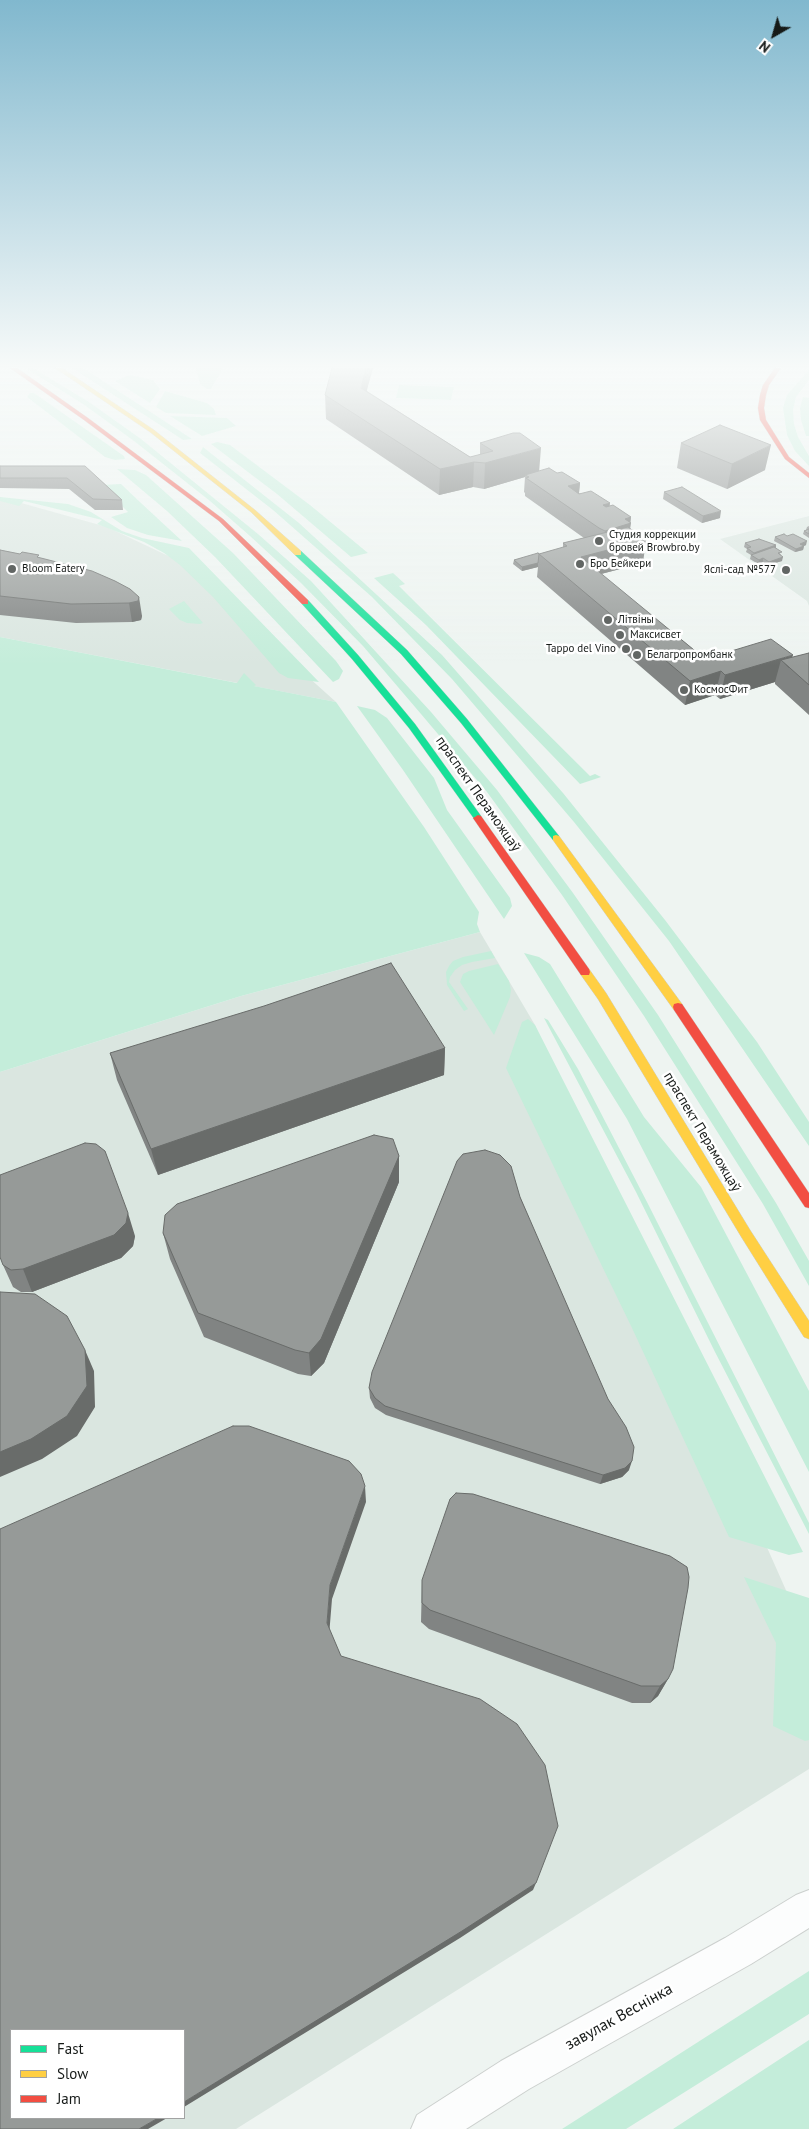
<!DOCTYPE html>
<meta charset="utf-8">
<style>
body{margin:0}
#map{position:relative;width:809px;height:2129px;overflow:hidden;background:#eef4f1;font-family:"PT Sans",sans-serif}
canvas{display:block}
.legend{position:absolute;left:10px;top:2029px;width:175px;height:90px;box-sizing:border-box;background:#fff;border:1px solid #a2a3a3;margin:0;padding:6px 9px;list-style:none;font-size:15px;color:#161a18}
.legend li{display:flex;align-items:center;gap:10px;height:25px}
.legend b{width:25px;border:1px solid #a2a3a3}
.north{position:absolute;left:749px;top:10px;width:50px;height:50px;-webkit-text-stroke:4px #fff;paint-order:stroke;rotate:218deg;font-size:14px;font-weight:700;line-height:20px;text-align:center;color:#161a18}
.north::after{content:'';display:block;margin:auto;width:18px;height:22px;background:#161a18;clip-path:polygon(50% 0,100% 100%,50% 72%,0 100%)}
</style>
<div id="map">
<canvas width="809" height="2129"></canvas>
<ul class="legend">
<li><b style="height:6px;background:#16e098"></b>Fast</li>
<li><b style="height:6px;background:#ffcf43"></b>Slow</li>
<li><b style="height:6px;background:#f24e42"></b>Jam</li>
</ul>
<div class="north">N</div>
</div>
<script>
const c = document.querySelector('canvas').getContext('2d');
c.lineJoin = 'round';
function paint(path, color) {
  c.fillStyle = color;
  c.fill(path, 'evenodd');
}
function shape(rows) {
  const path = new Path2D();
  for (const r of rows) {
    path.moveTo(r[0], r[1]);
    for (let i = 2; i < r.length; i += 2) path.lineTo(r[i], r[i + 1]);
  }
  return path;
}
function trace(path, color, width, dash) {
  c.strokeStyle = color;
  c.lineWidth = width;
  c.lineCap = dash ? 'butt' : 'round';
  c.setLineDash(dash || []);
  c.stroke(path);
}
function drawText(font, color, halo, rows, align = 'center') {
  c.font = font + ' "PT Sans",sans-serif';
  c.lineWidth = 5;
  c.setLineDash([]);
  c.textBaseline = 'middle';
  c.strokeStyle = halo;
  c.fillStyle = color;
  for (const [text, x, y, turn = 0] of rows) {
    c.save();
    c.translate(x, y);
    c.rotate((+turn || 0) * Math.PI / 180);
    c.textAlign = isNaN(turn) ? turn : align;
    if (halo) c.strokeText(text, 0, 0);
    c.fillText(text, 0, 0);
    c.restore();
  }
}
const built = shape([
 [0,497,107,527,179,561,336,702,0,637],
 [809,516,809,606,807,601,720,539],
 [480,932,535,1025,809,1642,809,1769,236,2129,0,2129,0,1072,241,996],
 [11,2030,184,2030,184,2118,11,2118]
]);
const green = shape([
 [33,368,89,402,141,439,258,534,311,581,431,712,497,790,573,893,658,1015,776,1203,809,1261,809,1286,763,1204,644,1016,562,895,487,792,421,714,363,646,301,583,250,536,210,501,134,441,83,404,27,369],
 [72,368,83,368,192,439,183,440,177,436],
 [196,368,223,368,211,389,207,389,200,384],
 [809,370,809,380,796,397,793,410,794,424,798,437,809,456,809,466,795,451,787,435,783,408,787,395],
 [130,375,153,380,160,389,150,403,115,381],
 [399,385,454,387,451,400,396,398],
 [165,391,207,403,214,409,216,415,166,413,156,407],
 [30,393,34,393,124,456,125,459,115,460,105,457,27,397],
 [803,397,809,398,809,436,806,436,801,420,800,408],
 [170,416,227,418,236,426,202,436],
 [217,442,230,445,310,505,368,553,351,557,277,494,211,444],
 [203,447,299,523,442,655,563,793,665,920,757,1042,809,1122,809,1146,669,941,574,822,452,679,372,597,273,510,200,453],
 [117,469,135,470,146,475,233,553,336,661,343,671,339,679,333,682,215,557,167,511],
 [121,484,141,503,182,541,148,535,127,528,111,517,128,512,101,485],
 [0,497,68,504,91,512,122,531,142,538,189,548,319,682,288,678,279,673,213,597,180,565,164,553,144,542,97,524,102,520,24,501,19,506,0,501],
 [393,573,405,584,399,586,590,776,595,774,601,777,580,784,426,625,374,578],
 [184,601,203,623,200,624,187,623,180,620,169,609],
 [0,637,237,683,244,673,256,685,254,686,336,702,424,827,479,912,477,924,480,932,241,996,0,1072],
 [357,706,375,710,387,718,434,778,447,810,510,898,512,906,504,919,403,770],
 [491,951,495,958,472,962,462,965,455,970,450,977,449,982,468,1009,464,1011,447,985,446,972,449,966,453,961,463,957],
 [524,953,539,957,550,964,644,1117,701,1187,809,1391,809,1472,627,1119],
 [498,964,509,981,511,990,510,997,494,1035,460,982,463,974,469,971],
 [544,1018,548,1020,578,1069,647,1202,809,1523,809,1534,715,1352,636,1192],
 [528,1019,535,1025,803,1552,789,1555,729,1537,632,1328,506,1068,522,1022],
 [744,1577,809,1598,809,1740,805,1741,773,1726,776,1643],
 [809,1971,809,2014,626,2129,562,2129],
 [809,2040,809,2129,673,2129]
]);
const street = shape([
 [809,1890,809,1928,751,1964,529,2089,466,2129,411,2129,417,2115,501,2061,725,1938,796,1895,809,1890]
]);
const fast = shape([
 [295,551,301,551,407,650,467,719,559,836,559,840,553,840,461,723,401,654,295,555,295,551],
 [302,600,308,600,358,655,415,724,481,816,481,820,475,820,409,728,352,659,302,604,302,600]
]);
const slow = shape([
 [55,368,62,368,154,430,255,510,301,551,301,555,295,555,251,512,150,432,55,368],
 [556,835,559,836,682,1004,683,1007,682,1010,674,1010,553,840,553,836,556,835],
 [585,968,589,969,606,993,750,1230,809,1321,809,1339,804,1337,742,1238,598,999,581,975,580,972,581,969,585,968]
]);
const jam = shape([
 [10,368,17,368,88,418,223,519,308,600,308,604,302,604,219,521,84,420,10,368],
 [775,368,781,368,769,385,766,395,764,408,766,420,789,457,809,473,809,478,785,459,760,420,758,408,760,395,763,385,775,368],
 [478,815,481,816,589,969,590,972,589,975,581,975,473,818,478,815],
 [678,1003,682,1004,809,1193,809,1208,805,1207,674,1010,673,1007,674,1004,678,1003]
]);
const wall = shape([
 [367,391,470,457,480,455,480,443,539,471,557,473,580,483,579,493,610,506,631,517,630,528,643,563,601,574,705,659,792,658,809,653,809,715,775,684,775,682,720,699,715,695,685,705,537,577,538,567,522,571,513,564,514,560,539,554,563,548,563,543,584,538,525,496,525,493,524,492,525,477,484,489,473,487,439,495,326,419,325,395],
 [681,443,765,470,727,489,677,468],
 [0,466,85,466,122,500,123,510,95,510,69,489,0,488],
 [664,492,720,518,702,523,663,499],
 [809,526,809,538,803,534,804,531,806,530,807,527],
 [775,537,806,545,804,546,803,550,795,552,774,541],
 [745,543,776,545,776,548,781,555,782,561,768,565,763,562,758,564,750,559,751,555,746,552,747,549,744,547],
 [0,550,40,558,115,581,142,616,141,620,132,622,76,623,0,615],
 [445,1048,444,1075,158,1175,117,1080,110,1053],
 [399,1156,399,1182,324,1363,311,1376,298,1374,204,1337,170,1259,163,1233],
 [520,1197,629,1470,622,1477,600,1484,386,1415,375,1408,370,1398,369,1388],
 [135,1236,133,1246,121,1258,32,1292,21,1292,13,1287,3,1265],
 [422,1580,668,1679,658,1696,650,1703,632,1703,429,1629,421,1622]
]);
const shadedWall = shape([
 [366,368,373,368,361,412,361,388],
 [771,445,765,470,727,489,732,464],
 [541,448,539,473,525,475,525,477,484,489,485,463],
 [474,462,473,487,439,495,440,469],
 [580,483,578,501,568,486],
 [610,503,608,521,603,505],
 [721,511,720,518,702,523,703,516],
 [631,517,630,523,631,523,628,541,603,549,605,531,625,519],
 [646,540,643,563,578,580,581,557],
 [807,541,806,545,799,548,800,544],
 [776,545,776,549,753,556,754,553],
 [804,546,803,550,795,552,796,549],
 [783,557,782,561,768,565,769,562],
 [763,558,763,562,758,564,759,560],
 [538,563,538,567,522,571,522,567],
 [139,597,142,616,141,620,132,622,129,603],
 [793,655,789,668,781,660,775,682,720,699,725,675],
 [721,671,715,695,685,705,690,681],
 [445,1048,444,1075,158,1175,151,1149],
 [399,1156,399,1182,324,1363,311,1376,309,1353],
 [128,1213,135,1236,133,1246,121,1258,32,1292,23,1269],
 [85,1350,94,1371,95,1407,77,1436,42,1459,0,1477,0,1452],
 [632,1461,629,1470,622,1477,600,1484,603,1475],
 [365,1486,366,1502,332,1599,329,1636,327,1623,330,1585],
 [668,1679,658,1696,650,1703,660,1686],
 [536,1883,533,1890,460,1938,184,2107,184,2102],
 [158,2118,167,2118,148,2129,139,2129]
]);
const building = shape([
 [332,368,366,368,361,388,470,457,493,451,480,443,513,433,520,433,541,448,485,463,474,462,440,469,325,395,332,368],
 [720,425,771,445,732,464,681,443,720,425],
 [0,466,85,466,122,500,93,499,67,478,0,478,0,466],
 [549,468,557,473,562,472,580,483,568,486,579,494,591,491,610,503,603,505,606,507,613,505,631,517,625,519,631,523,605,531,599,528,526,478,529,477,525,475,549,468],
 [682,487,721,511,703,516,664,492,682,487],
 [628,527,646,540,581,557,705,659,771,639,793,655,725,675,721,671,690,681,539,554,567,546,563,543,628,527],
 [809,529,809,534,804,531,809,529],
 [784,534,787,536,793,534,807,541,800,544,804,546,796,549,775,537,784,534],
 [759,539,776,545,754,553,747,548,751,547,745,543,759,539],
 [774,547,782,552,778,553,783,557,769,562,763,558,759,560,751,555,774,547],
 [0,550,20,554,22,552,39,555,37,557,92,571,115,581,130,589,139,597,138,601,129,603,71,604,0,596,0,550],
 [538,553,539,554,538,563,522,567,514,560,538,553],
 [809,653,809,685,781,660,809,653],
 [391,963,445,1048,151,1149,110,1053,264,1006,391,963],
 [374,1135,393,1139,399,1156,321,1339,309,1353,295,1350,198,1313,163,1233,165,1215,177,1204,374,1135],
 [85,1143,96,1144,105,1151,128,1213,126,1223,114,1235,23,1269,11,1270,3,1265,0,1257,0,1175,85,1143],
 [485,1150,500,1155,511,1166,520,1197,608,1399,626,1427,634,1447,632,1461,625,1468,603,1475,385,1406,375,1398,369,1388,372,1372,457,1161,463,1154,485,1150],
 [0,1292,35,1294,67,1316,85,1350,87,1386,67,1416,31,1439,0,1452,0,1292],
 [233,1426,249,1426,349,1461,361,1474,365,1486,330,1585,327,1623,341,1656,480,1699,517,1724,545,1765,558,1826,536,1883,462,1931,184,2102,184,2030,11,2030,11,2118,158,2118,139,2129,0,2129,0,1529,233,1426],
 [456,1493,473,1494,670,1556,687,1567,689,1577,688,1588,673,1669,668,1679,660,1686,641,1686,430,1610,422,1603,422,1580,450,1499,456,1493]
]);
const markers = [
 [599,541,5,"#626664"],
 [580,564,5,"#626664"],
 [12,569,5,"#626664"],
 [786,570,5,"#626664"],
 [608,620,5,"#626664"],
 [620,635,5,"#626664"],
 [626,649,5,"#626664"],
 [637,655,5,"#626664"],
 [684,690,5,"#626664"]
];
const farPoinames = [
 ["Студия коррекции",609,535],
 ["бровей Browbro.by",609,548],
 ["Бро Бейкери",590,564],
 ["Bloom Eatery",22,569],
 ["Яслі-сад №577",776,570,"right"],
 ["Літвіны",618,620],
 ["Максисвет",630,635],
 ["Tappo del Vino",616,649,"right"],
 ["Белагропромбанк",647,655],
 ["КосмосФит",694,690]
];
const streetNames = [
 ["праспект Пераможцаў",478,794,55],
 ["праспект Пераможцаў",702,1132,59]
];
const nearStreetnames = [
 ["завулак Веснінка",619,2017,-29]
];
paint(built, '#dae6e0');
paint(green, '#c4edda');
trace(street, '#ccd0ce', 2);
trace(fast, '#ccd0ce', 1);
trace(slow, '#ccd0ce', 1);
trace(jam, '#ccd0ce', 1);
paint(street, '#fcfdfd');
paint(fast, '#16e098');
paint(slow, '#ffcf43');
paint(jam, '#f24e42');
paint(wall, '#818483');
paint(shadedWall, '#696c6a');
paint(building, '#969a98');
trace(building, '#696c6a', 1);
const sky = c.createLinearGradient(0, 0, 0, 666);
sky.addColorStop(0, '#81b8ce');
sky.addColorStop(0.55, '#f7faf9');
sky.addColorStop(1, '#f7faf900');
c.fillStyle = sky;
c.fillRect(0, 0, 809, 666);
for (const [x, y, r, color] of markers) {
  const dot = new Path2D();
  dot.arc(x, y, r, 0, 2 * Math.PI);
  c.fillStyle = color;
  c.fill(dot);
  trace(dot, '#fff', 2);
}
drawText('11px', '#161a18', '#fff', farPoinames, 'left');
drawText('14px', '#161a18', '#fff', streetNames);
drawText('16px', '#161a18', '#fff', nearStreetnames);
</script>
